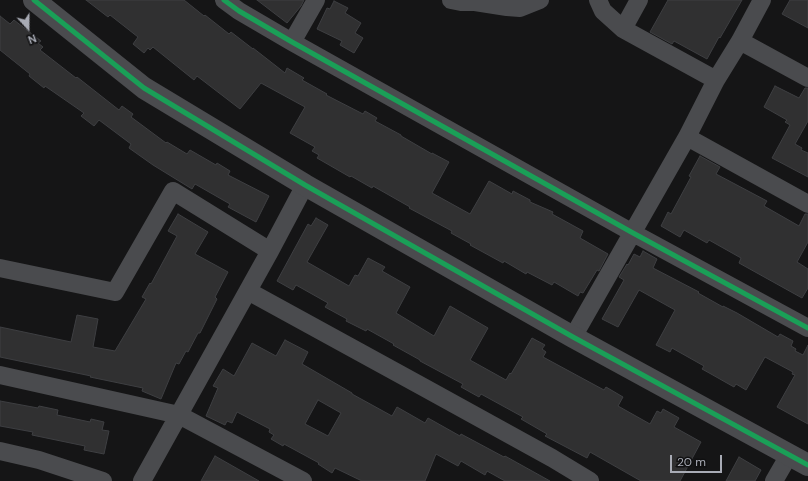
<!DOCTYPE html>
<style>
body{margin:0}
#map{position:relative;width:808px;height:481px;overflow:hidden;background:#151516;font-family:"DM Sans",sans-serif}
canvas{display:block}
.north{position:absolute;left:8px;top:8px;width:40px;height:40px;-webkit-text-stroke:3px #101011;paint-order:stroke;rotate:159deg;font-size:11px;font-weight:700;line-height:16px;text-align:center;color:#a8abb5}
.north::after{content:'';display:block;margin:auto;width:14px;height:18px;background:#a8abb5;clip-path:polygon(50% 0,100% 100%,50% 72%,0 100%)}
.scale{position:absolute;left:670px;top:455px;width:52px;height:18px;box-sizing:border-box;border:2px solid #a8abb5;border-top:0;padding-left:5px;font-size:12px;line-height:14px;white-space:nowrap;color:#a8abb5;-webkit-text-stroke:3px #101011;paint-order:stroke}
</style>
<div id="map">
<canvas width="808" height="481"></canvas>
<div class="north">N</div>
<div class="scale">20 m</div>
</div>
<script>
const c = document.querySelector('canvas').getContext('2d');
c.lineJoin = 'round';
function paint(path, color) {
  c.fillStyle = color;
  c.fill(path, 'evenodd');
}
function shape(rows) {
  const path = new Path2D();
  for (const r of rows) {
    path.moveTo(r[0], r[1]);
    for (let i = 2; i < r.length; i += 2) path.lineTo(r[i], r[i + 1]);
  }
  return path;
}
function trace(path, color, width, dash) {
  c.strokeStyle = color;
  c.lineWidth = width;
  c.lineCap = dash ? 'butt' : 'round';
  c.setLineDash(dash || []);
  c.stroke(path);
}
const building = shape([
 [86,0,184,0,204,16,205,15,229,34,231,32,253,49,253,48,285,73,287,68,304,78,302,80,327,94,326,95,363,114,365,111,377,118,375,121,401,135,401,136,432,154,432,153,449,162,432,193,470,214,489,181,512,194,513,191,530,200,530,202,553,212,552,214,583,231,580,238,608,254,599,271,597,270,583,293,580,292,578,296,554,282,552,285,527,272,526,274,504,261,503,263,470,245,471,244,451,233,452,231,409,208,410,207,373,186,372,188,351,176,350,177,317,158,319,155,312,151,315,147,290,133,305,107,261,83,240,109,197,76,194,80,153,47,150,50,148,48,144,53,133,44,138,37,110,15,108,17,86,0],
 [257,0,304,0,301,6,287,23,257,0],
 [668,0,742,0,720,38,719,37,707,59,674,41,672,44,650,32,668,0],
 [790,0,808,0,808,28,782,14,790,0],
 [334,1,348,8,345,13,361,23,355,33,363,38,354,53,340,45,342,41,317,29,327,8,330,9,334,1],
 [0,16,10,24,14,20,41,41,38,43,43,47,40,50,76,78,77,77,119,110,122,106,133,114,131,117,166,143,167,142,187,154,190,150,216,165,217,163,230,171,228,175,269,196,256,222,228,207,230,204,195,184,192,189,153,165,129,148,131,144,99,120,94,126,81,116,84,113,45,86,44,88,29,76,30,74,0,50,0,16],
 [775,86,799,98,805,88,808,88,808,121,795,144,802,148,801,150,808,153,808,177,772,158,790,125,785,122,787,120,764,107,775,86],
 [700,156,720,167,716,174,767,201,764,206,799,226,805,214,808,214,808,242,797,262,808,269,808,288,802,298,739,263,741,258,709,240,707,243,684,230,680,237,661,226,668,212,671,214,691,177,689,176,700,156],
 [178,214,208,232,195,254,228,272,215,297,217,299,200,333,198,333,188,352,186,351,179,364,176,363,161,399,142,391,143,388,90,377,91,376,0,357,0,327,71,342,77,315,98,319,93,347,115,351,146,299,142,297,150,283,151,284,177,236,168,231,178,214],
 [316,218,328,225,307,262,349,286,355,275,358,276,368,258,385,267,382,271,410,287,396,313,434,336,450,306,488,328,470,360,506,380,510,373,511,374,532,338,545,345,542,349,546,352,543,357,604,390,606,387,623,397,618,406,650,424,657,411,661,413,663,409,679,418,674,427,701,442,680,481,641,481,590,452,587,458,545,436,547,434,521,419,523,417,481,394,479,397,461,387,463,384,420,361,420,360,393,345,394,344,367,329,366,331,346,321,347,319,325,307,328,303,296,285,293,290,277,281,308,224,311,226,316,218],
 [643,251,657,259,653,268,699,292,698,293,723,307,723,306,737,313,778,337,780,334,793,341,791,346,796,349,795,351,803,355,808,345,808,424,777,407,795,375,792,374,793,372,765,357,746,390,736,384,734,387,711,374,702,369,704,366,672,348,670,352,656,345,675,310,639,290,618,327,602,319,624,280,619,277,627,264,628,265,634,254,640,257,643,251],
 [285,340,308,352,302,364,352,393,352,394,392,416,397,407,425,423,428,418,460,436,461,434,504,457,505,456,550,481,505,481,487,471,485,475,461,461,458,466,436,454,425,481,362,481,335,468,332,473,318,464,319,463,284,444,283,446,271,439,274,435,269,432,270,429,237,412,232,423,227,421,225,425,206,416,218,388,213,386,223,369,234,376,252,343,276,356,285,340],
 [318,400,341,413,328,436,305,424,318,400],
 [0,401,38,408,39,406,58,410,57,415,90,422,91,419,104,422,102,430,109,431,104,454,84,450,85,446,32,435,33,432,0,426,0,401],
 [215,456,259,481,201,481,215,456],
 [739,457,761,470,755,481,726,481,739,457]
]);
const minor = shape([
 [224,0,239,11,292,42,633,233,808,328],
 [451,0,461,2,475,2,507,7,520,8,540,0],
 [598,0,603,11,623,29,716,80],
 [623,29,639,0],
 [740,41,808,78],
 [292,42,316,0],
 [687,137,808,204],
 [0,268,115,292,173,191,270,251],
 [248,291,425,388,552,458,590,481],
 [573,337,687,137,716,80,740,41,762,0],
 [0,375,179,415,303,481],
 [0,451,39,460,103,481],
 [142,481,270,251,305,185],
 [774,481,789,455]
]);
const tertiary = shape([
 [34,0,144,88,305,185,573,337,808,465]
]);
const cycleway = shape([
 [34,0,144,88,305,185,573,337,808,465],
 [224,0,239,11,292,42,633,233,808,328]
]);
paint(building, '#303031');
trace(building, '#3e3f42', 1);
trace(minor, '#4a4b4e', 18);
trace(tertiary, '#4a4b4e', 22);
trace(cycleway, '#1a9f57', 5);
</script>
